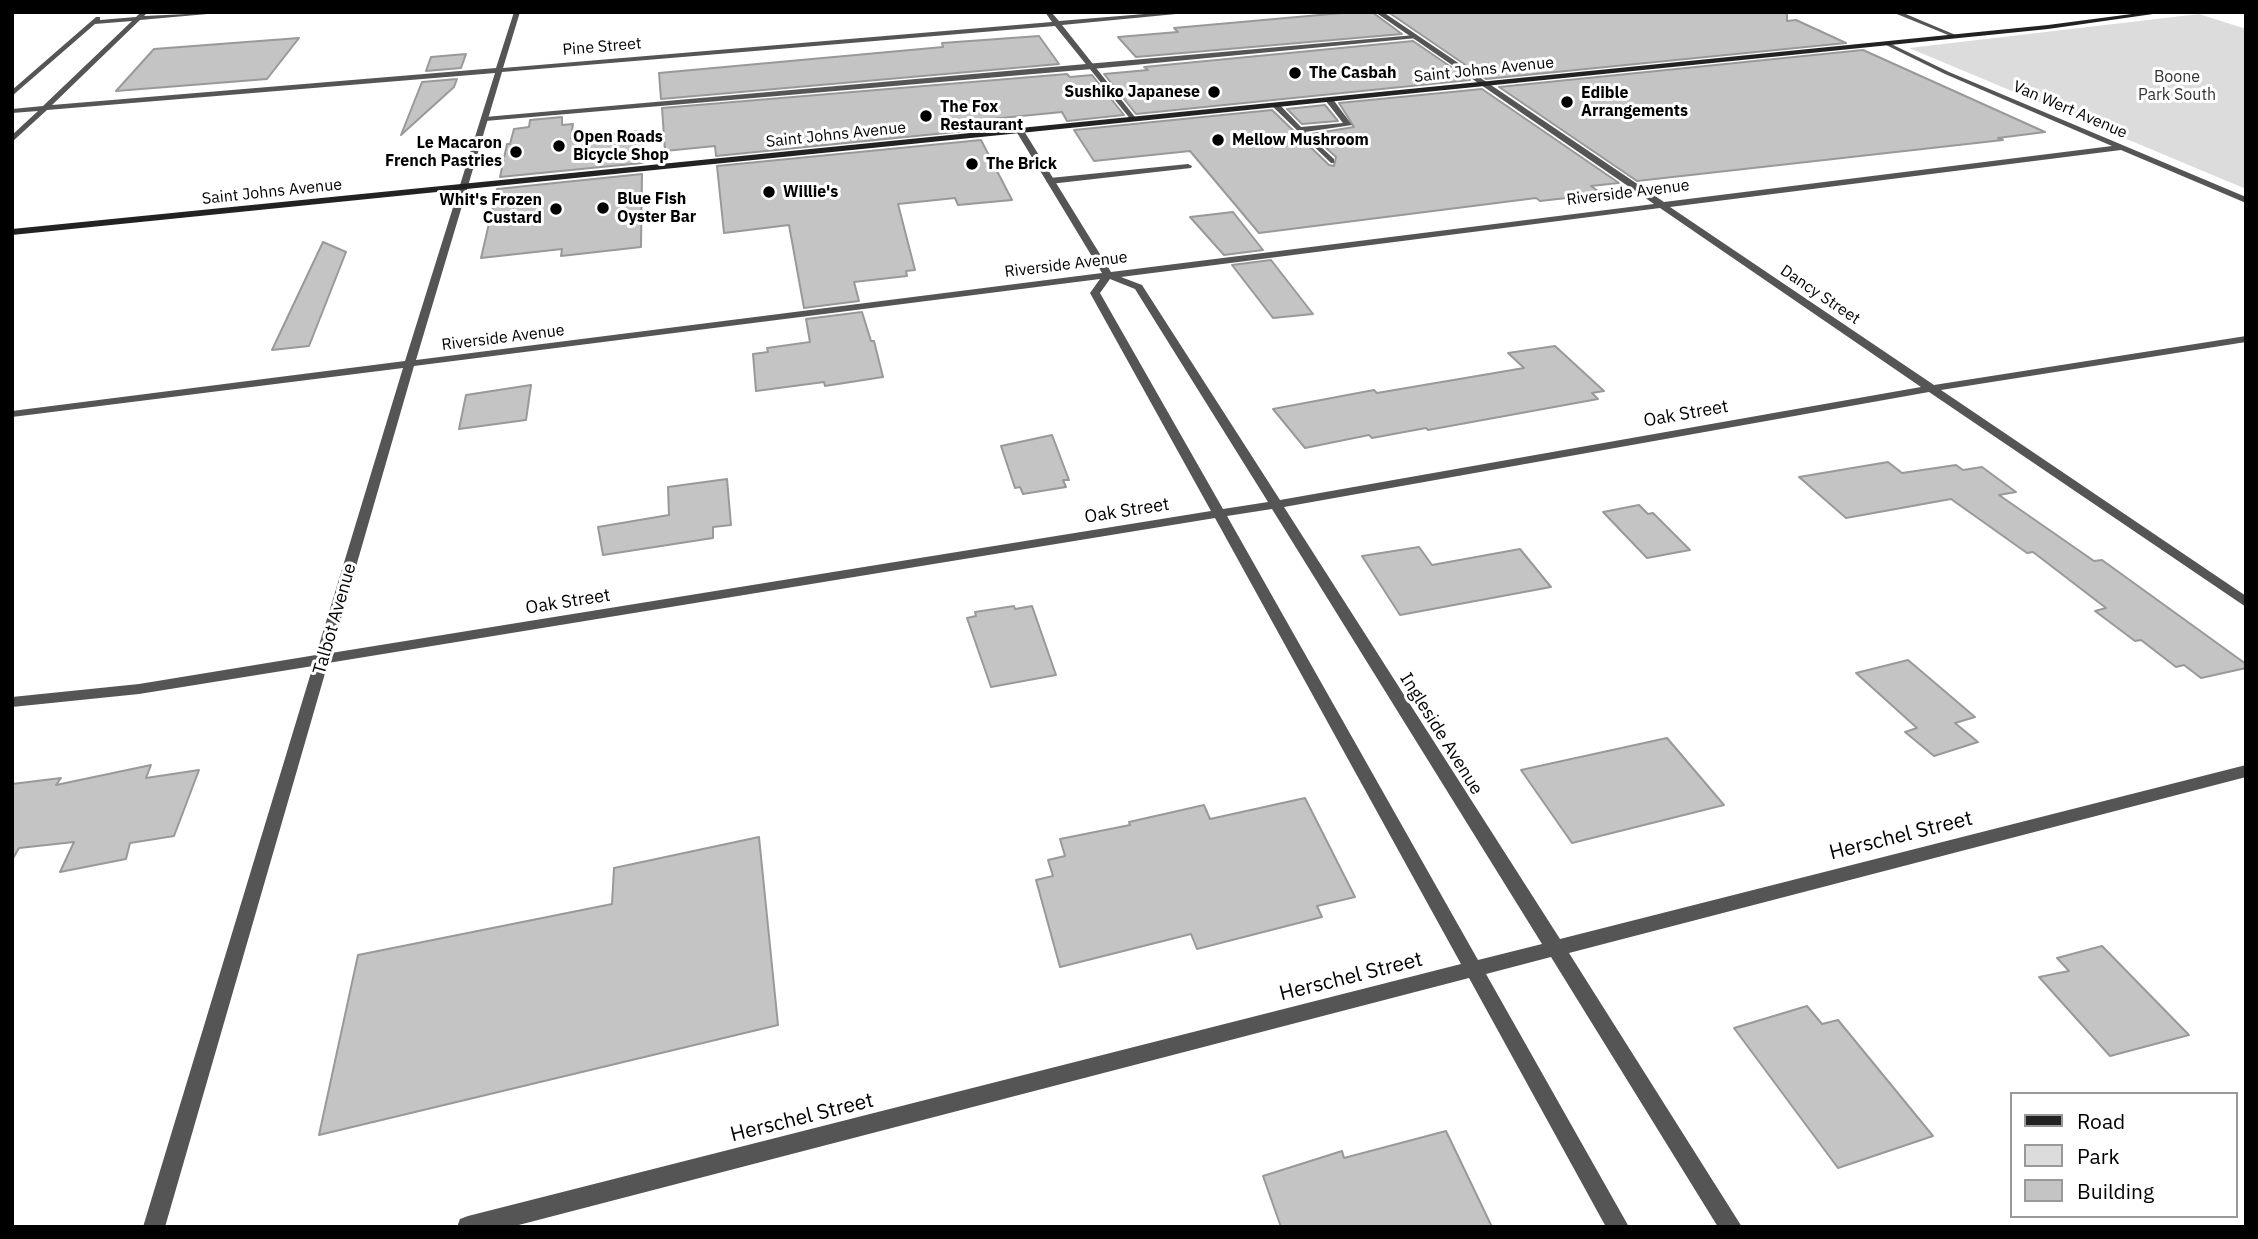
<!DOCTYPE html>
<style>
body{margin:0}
#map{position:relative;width:2258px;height:1239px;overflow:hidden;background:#fff;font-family:"IBM Plex Sans",sans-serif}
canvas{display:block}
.frame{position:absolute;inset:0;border:14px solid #000;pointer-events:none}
.legend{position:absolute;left:2010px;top:1092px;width:228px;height:126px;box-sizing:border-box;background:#fff;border:2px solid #999;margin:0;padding:9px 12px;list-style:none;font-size:21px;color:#000}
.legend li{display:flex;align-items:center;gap:14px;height:35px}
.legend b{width:35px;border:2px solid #999}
</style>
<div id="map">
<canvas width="2258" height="1239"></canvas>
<div class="frame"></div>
<ul class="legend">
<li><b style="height:9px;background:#222"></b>Road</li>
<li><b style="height:19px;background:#dcdcdc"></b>Park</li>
<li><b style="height:19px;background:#c4c4c4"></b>Building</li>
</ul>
</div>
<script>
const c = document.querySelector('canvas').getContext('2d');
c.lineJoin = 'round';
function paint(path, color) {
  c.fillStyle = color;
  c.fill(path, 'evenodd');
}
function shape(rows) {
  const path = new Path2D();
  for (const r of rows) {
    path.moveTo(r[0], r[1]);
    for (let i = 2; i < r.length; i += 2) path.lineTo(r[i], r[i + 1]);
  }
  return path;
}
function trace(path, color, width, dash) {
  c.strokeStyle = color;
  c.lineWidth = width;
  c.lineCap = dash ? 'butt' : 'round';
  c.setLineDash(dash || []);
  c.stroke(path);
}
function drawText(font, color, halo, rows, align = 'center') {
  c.font = font + ' "IBM Plex Sans",sans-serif';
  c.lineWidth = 6;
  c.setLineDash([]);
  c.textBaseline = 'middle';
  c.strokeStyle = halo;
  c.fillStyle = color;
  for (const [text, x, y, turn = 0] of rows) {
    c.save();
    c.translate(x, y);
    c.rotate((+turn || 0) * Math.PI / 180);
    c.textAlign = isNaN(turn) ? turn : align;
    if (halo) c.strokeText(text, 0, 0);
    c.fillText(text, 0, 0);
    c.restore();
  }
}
const green = shape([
 [2199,14,2246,29,2246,189,1909,48]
]);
const building = shape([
 [1353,12,1372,12,1402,34,1136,57,1118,37,1178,32,1174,28,1353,12],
 [1388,12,1787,12,1787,21,1796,20,1846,43,1486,79,1388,12],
 [1039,36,1059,64,661,99,659,73,943,47,942,43,1039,36],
 [299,38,267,79,116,91,154,49,299,38],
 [1413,41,1470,80,1136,114,1104,74,1148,70,1144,67,1413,41],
 [1863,50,2045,132,1998,138,2003,140,1637,181,1499,87,1863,50],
 [466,54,461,68,426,71,431,57,466,54],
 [1067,74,1070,77,1092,75,1124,115,1067,121,1062,112,971,121,976,130,716,156,715,146,665,151,662,108,1067,74],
 [457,79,454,87,401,135,422,82,457,79],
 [1482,89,1619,183,1591,186,1602,194,1540,201,1536,198,1259,233,1190,151,1094,161,1074,130,1272,110,1329,165,1334,166,1336,157,1311,134,1354,127,1339,103,1482,89],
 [1325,105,1338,121,1302,124,1287,109,1325,105],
 [562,117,562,125,573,124,571,138,642,131,642,163,500,177,507,144,510,144,514,129,529,127,530,120,562,117],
 [981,140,1012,200,958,205,955,198,898,204,915,270,906,271,907,276,854,282,859,301,804,308,789,225,724,233,717,166,981,140],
 [642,174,641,247,561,256,562,249,481,258,497,189,642,174],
 [1233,212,1263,250,1224,255,1190,217,1233,212],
 [323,242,346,252,309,346,272,350,323,242],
 [1271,260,1313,314,1273,318,1232,265,1271,260],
 [862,312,871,341,874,341,883,377,825,386,824,382,756,391,753,354,768,352,767,348,810,342,806,319,862,312],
 [1555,346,1604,391,1592,393,1598,399,1428,430,1426,428,1372,438,1369,435,1305,448,1273,409,1374,390,1377,393,1524,368,1508,353,1555,346],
 [531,385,526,420,459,429,466,395,531,385],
 [1052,435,1069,480,1063,480,1066,487,1023,494,1020,487,1015,488,1001,446,1052,435],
 [1888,462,1902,473,1956,465,1963,470,1982,467,2016,492,1999,495,2094,561,2102,560,2246,664,2246,668,2201,678,2184,665,2176,667,2141,640,2135,641,2095,611,2106,608,2033,552,2027,553,1951,499,1846,518,1799,477,1888,462],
 [727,479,731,525,713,527,713,538,603,555,598,527,669,515,668,487,727,479],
 [1639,505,1648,514,1653,513,1690,550,1647,558,1603,512,1639,505],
 [1419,547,1432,565,1520,549,1551,587,1400,615,1362,556,1419,547],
 [1014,606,1015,609,1032,606,1056,675,991,687,967,618,976,616,975,612,1014,606],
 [1908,660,1975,717,1955,723,1978,742,1934,756,1905,732,1917,728,1856,673,1908,660],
 [1667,738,1724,805,1572,843,1521,770,1667,738],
 [151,765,146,778,199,770,174,836,130,843,126,859,60,872,74,842,19,848,12,860,12,784,61,778,56,785,151,765],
 [1305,798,1355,897,1317,906,1322,917,1197,949,1191,934,1060,967,1036,880,1053,876,1048,860,1065,856,1060,839,1130,825,1129,822,1204,805,1210,819,1305,798],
 [759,837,778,1025,319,1135,358,955,612,904,614,868,759,837],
 [2102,946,2189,1035,2110,1056,2039,977,2069,971,2057,958,2102,946],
 [1807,1006,1822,1024,1838,1020,1933,1136,1838,1168,1734,1028,1807,1006],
 [1446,1131,1492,1227,1281,1227,1263,1176,1342,1151,1344,1158,1446,1131]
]);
const lane = shape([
 [1415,35,1417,38,1092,69,485,121,481,119,485,117,1415,35],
 [1326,98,1332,98,1352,125,1305,132,1334,159,1334,163,1331,163,1271,105,1278,103,1301,127,1343,123,1325,100,1326,98],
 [1188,164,1192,166,1191,168,1050,184,1046,181,1050,178,1188,164]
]);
const street = shape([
 [141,12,148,12,144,16,230,12,140,20,52,105,496,68,514,12,520,12,503,68,1052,22,1045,12,1051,12,1059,21,1169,12,1197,12,1062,25,1135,117,1135,121,1132,121,1055,26,502,72,416,360,1102,273,1016,131,1020,129,1024,131,1111,272,1654,204,1375,12,1383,12,1664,202,2112,146,1945,74,1882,43,1887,42,1949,72,2246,197,2246,203,2121,150,1670,207,1934,385,2246,336,2246,342,1941,390,2246,596,2246,607,1929,392,1284,507,1560,939,2246,765,2246,777,1569,953,1742,1227,1718,1227,1551,957,1486,974,1629,1227,1606,1227,1469,978,511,1227,457,1227,460,1219,468,1216,1461,964,1215,518,328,663,165,1227,143,1227,313,666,139,694,12,707,12,697,139,684,316,655,403,368,12,417,12,411,405,361,495,73,47,110,12,142,12,135,38,111,12,113,12,109,43,106,132,21,95,24,12,96,12,90,96,17,100,17,100,20,136,17,141,12],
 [1660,208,1921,387,1280,500,1142,285,1121,277,1660,208],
 [1100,279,1090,293,1211,511,331,653,414,366,1100,279],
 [1110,279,1135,289,1268,502,1223,509,1100,293,1110,279],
 [1272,509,1542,944,1478,960,1227,516,1272,509],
 [1892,12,1901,12,1958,36,1953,37,1892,12]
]);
const secondary = shape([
 [2147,12,2167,12,2048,29,12,235,12,229,2048,25,2147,12]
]);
const markers = [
 [1295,73,7,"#000"],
 [1214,92,7,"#000"],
 [1567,102,7,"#000"],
 [926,116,7,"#000"],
 [1218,140,7,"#000"],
 [559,146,7,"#000"],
 [516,152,7,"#000"],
 [972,164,7,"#000"],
 [769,192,7,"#000"],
 [603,208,7,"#000"],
 [556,209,7,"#000"]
];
const farStreetnames = [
 ["Pine Street",602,47,-5],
 ["Saint Johns Avenue",1484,70,-6],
 ["Van Wert Avenue",2070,110,23],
 ["Saint Johns Avenue",836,135,-6],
 ["Saint Johns Avenue",272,192,-6],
 ["Riverside Avenue",1628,193,-7],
 ["Riverside Avenue",1066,265,-7],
 ["Dancy Street",1820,295,34],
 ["Riverside Avenue",503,338,-7]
];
const farPoinames = [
 ["The Casbah",1309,73],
 ["Sushiko Japanese",1200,92,"right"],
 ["Edible",1581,93],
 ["Arrangements",1581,111],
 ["The Fox",940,107],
 ["Restaurant",940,125],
 ["Open Roads",573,137],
 ["Bicycle Shop",573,155],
 ["Mellow Mushroom",1232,140],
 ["Le Macaron",502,143,"right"],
 ["French Pastries",502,161,"right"],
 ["The Brick",986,164],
 ["Willie's",783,192],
 ["Blue Fish",617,199],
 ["Oyster Bar",617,217],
 ["Whit's Frozen",542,200,"right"],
 ["Custard",542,218,"right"]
];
const farParknames = [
 ["Boone",2177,77],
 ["Park South",2177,95]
];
const streetNames = [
 ["Oak Street",1686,414,-10],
 ["Oak Street",1127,511,-9],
 ["Oak Street",568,602,-9],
 ["Talbot Avenue",335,619,-74],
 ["Ingleside Avenue",1441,734,58]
];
const nearStreetnames = [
 ["Herschel Street",1901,836,-14],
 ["Herschel Street",1351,977,-14],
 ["Herschel Street",802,1118,-14]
];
paint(green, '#dcdcdc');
paint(building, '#c4c4c4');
trace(building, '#999', 2);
paint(lane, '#555');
paint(street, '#555');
paint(secondary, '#222');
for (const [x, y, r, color] of markers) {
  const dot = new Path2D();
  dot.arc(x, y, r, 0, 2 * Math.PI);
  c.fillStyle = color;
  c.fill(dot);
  trace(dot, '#fff', 2.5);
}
drawText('16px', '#000', '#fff', farStreetnames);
drawText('bold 16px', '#000', '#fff', farPoinames, 'left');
drawText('16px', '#333', '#fff', farParknames);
drawText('18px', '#000', '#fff', streetNames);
drawText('21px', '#000', '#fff', nearStreetnames);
</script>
